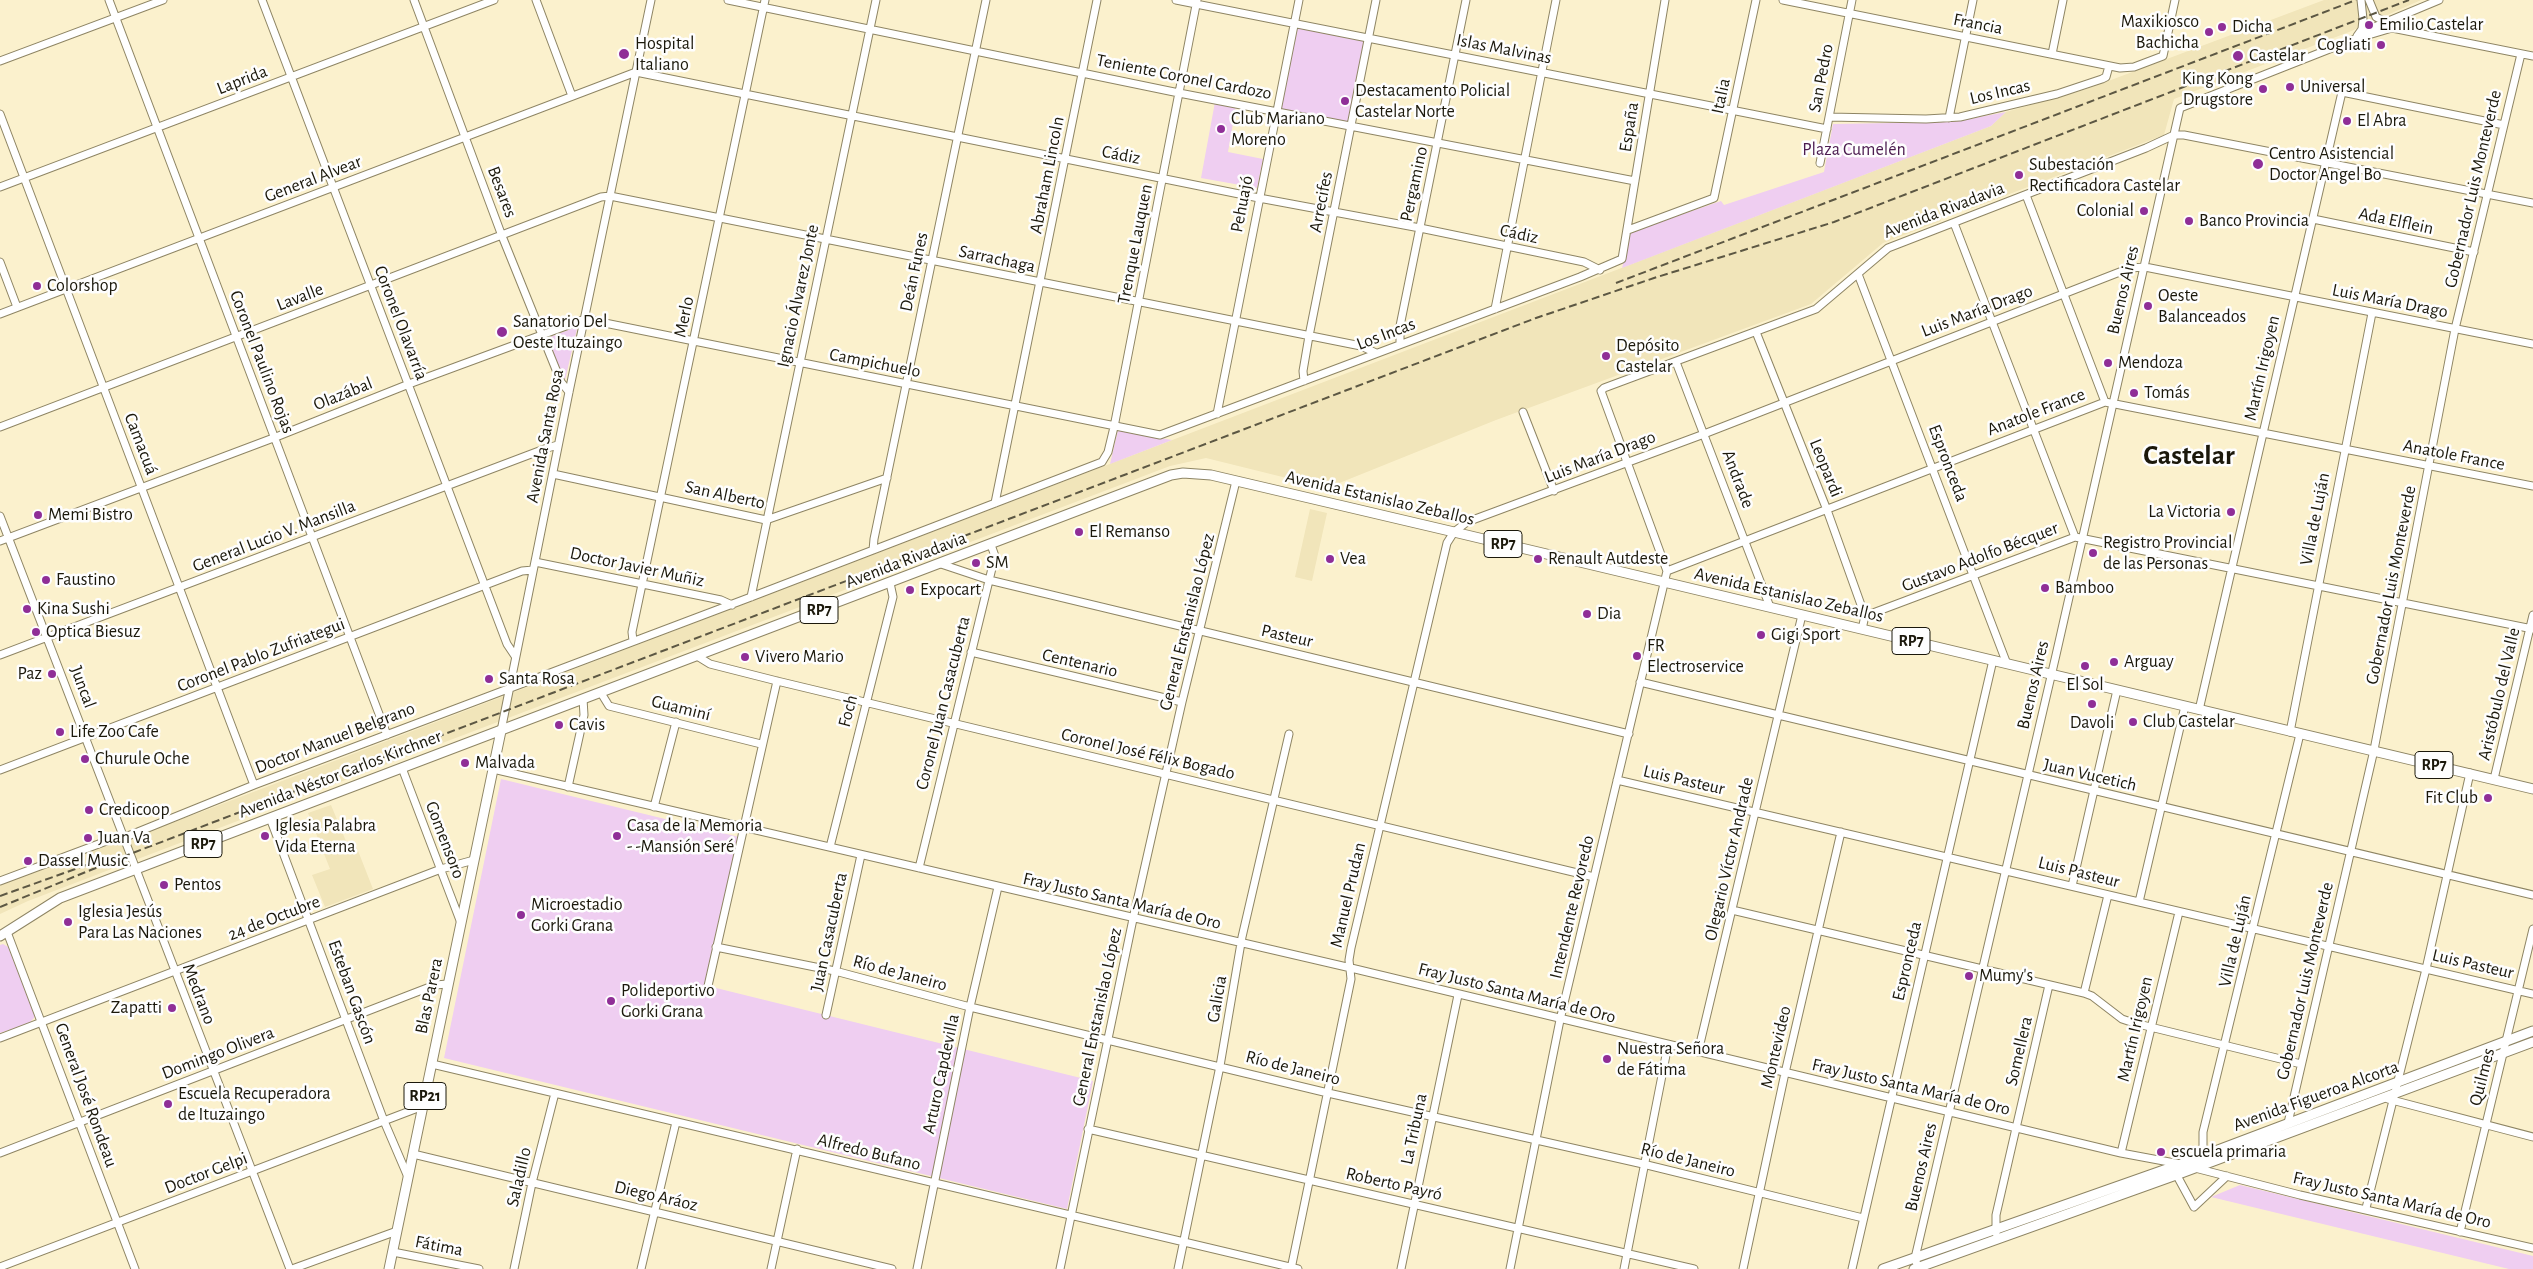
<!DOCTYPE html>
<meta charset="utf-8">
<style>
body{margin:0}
canvas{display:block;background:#fbf1cd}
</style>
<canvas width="2533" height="1269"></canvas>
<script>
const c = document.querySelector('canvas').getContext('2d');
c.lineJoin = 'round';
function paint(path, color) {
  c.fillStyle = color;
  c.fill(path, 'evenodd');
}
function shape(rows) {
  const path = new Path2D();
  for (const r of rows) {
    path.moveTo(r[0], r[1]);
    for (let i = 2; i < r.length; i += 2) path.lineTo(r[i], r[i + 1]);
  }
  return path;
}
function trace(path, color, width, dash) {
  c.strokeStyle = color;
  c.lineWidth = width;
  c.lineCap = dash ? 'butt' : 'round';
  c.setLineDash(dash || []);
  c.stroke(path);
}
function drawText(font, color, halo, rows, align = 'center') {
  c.font = font + ' "Alegreya Sans",sans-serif';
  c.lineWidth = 5;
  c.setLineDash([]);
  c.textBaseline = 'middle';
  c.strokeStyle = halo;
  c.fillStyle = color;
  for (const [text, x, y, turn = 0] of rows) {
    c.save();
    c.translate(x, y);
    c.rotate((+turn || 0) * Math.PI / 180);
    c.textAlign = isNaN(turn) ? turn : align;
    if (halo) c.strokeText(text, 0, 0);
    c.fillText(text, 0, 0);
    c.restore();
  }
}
const built = shape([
 [2324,0,2421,0,2349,32,2174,99,2164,135,1965,211,1962,209,1940,217,1941,221,1883,243,1811,304,1496,420,1327,488,1206,458,1170,466,122,865,28,901,0,914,0,885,201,812,1658,254,1991,126,2006,112,2087,89],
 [1310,509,1327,513,1312,581,1295,577],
 [331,805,348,846,355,843,373,889,325,907,312,875,330,869,308,813]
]);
const green = shape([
 [1298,27,1364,40,1348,122,1280,109],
 [1215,102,1236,106,1228,152,1263,159,1257,188,1201,178],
 [2006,112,1991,126,1622,268,1631,232,1721,201,1724,205,1824,172,1833,124,1953,122],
 [576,327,577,329,565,380,548,340,550,337],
 [1118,430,1172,440,1110,464],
 [501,779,739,837,708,986,1093,1081,1067,1209,444,1058],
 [3,944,8,947,35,1014,34,1018,29,1023,0,1033,0,945],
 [2240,1185,2533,1256,2533,1269,2509,1269,2211,1197]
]);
const minor = shape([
 [109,0,387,735],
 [262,0,507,644,515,656],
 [414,0,502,236,561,382,569,392],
 [536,0,572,96],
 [728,0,1179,93,1635,181],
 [1176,0,1827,129],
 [1783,0,2120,68,2134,67,2163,56,2175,0],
 [2369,0,2376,17,2385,22],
 [2357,36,2362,29,2363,19,2361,0],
 [2360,36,2367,30,2439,0],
 [2052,54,2063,0],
 [0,61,163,0],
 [0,114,254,785],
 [1829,117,1926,119,1960,117,2057,94,2102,79,2106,77,2109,66],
 [1949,118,1973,0],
 [1820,163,1852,0],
 [0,187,494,0],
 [2026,195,2105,402],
 [2313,219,2474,252],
 [1954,223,2075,537],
 [1628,230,1714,198,1756,0],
 [0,262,17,307],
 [1858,274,2007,664],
 [1495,309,1556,0],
 [0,314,636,72,1259,198,1420,228,1584,262,1600,270],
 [1756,332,1827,510,1865,616],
 [1400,344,1400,326,1466,0],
 [1676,362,1770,607],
 [1304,381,1303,371,1309,336,1376,0],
 [1523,412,1554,491],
 [1217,414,1299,0],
 [0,427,601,197,610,196,1361,346,1376,353],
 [553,474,766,520,887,478],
 [995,503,1097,0],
 [0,516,290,1269],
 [0,541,276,437,409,384,585,319,1160,435,1580,277,1622,259,1665,0],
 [873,550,874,539,986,0],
 [535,562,721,600,732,605],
 [941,564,989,580,1629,734],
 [1667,571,1601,391,1604,388,1816,309,1888,248,2146,148,2174,135,2184,135,2533,203],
 [751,597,876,0],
 [1862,629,1865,616,2075,537,2533,629],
 [633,641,632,632,765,0],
 [971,652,1182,702],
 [0,655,547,448,558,445],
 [697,656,710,664,777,681,1594,877],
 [1640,682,2533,895],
 [601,693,609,706,761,744],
 [2199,710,2342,92,2504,125],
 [501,731,569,392,651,0],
 [2290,732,2372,313],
 [402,768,461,923],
 [493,769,1351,968,2121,1153,2180,1164],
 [0,770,522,571,533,570],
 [2494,779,2533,615],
 [1617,780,2533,994],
 [568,787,584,715,583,699],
 [654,807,676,722],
 [270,818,384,1121,408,1177],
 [830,847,893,597,890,583],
 [919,868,995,556,991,545],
 [0,881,112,839,123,838,254,785,751,597,1102,462,1108,452,1114,427,1197,0],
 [2072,886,2117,690],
 [2139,902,2185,706],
 [1732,910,2084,993,2092,996,2122,1019,2134,1023,2301,1064],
 [7,932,135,1269],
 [716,947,835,971,970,1007,1328,1093,1643,1164,1863,1218],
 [708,986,777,681],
 [2084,993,2108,895],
 [826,1015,861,855],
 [0,1038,441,869,474,860],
 [1698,1052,1802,615],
 [432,1064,1298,1269],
 [2388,1099,2533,1137],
 [2288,1123,2374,750,2455,329,2521,54],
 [1088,1129,1694,1269],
 [0,1153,435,985,448,984],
 [2121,1153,2179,912],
 [413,1154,892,1269],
 [2203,1155,2203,1132,2300,734],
 [2195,1168,2300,1195,2533,1248],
 [2175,1172,2194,1207,2227,1176],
 [2366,1208,2426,969,2470,773],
 [2460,1232,2533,929],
 [1996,1233,1996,1215,2049,985],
 [393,1252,479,1269],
 [0,1267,423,1106],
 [1918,1268,1915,1258,2056,655,2180,108,2355,39,2392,28,2533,56],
 [292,1269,397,1231],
 [514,1269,532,1183,555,1093],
 [641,1269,676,1122],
 [771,1269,797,1149],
 [917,1269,970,1007,998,887],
 [1060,1269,1133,919,1182,702,1236,481],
 [1178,1269,1220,1066,1242,937,1289,734],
 [1291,1269,1351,979,1349,960,1351,948,1447,543,1454,532,1467,522,1704,434,2130,268,2145,267,2533,344],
 [1401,1269,1458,995],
 [1510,1269,1560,1020,1667,571,2105,402,2533,486],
 [1624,1269,1668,1045],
 [1743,1269,1785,1073,1841,832],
 [1852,1269,1993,660]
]);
const major = shape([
 [0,936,60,898,1171,475,1183,473,1211,475,1454,532,2533,789],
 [389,1269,501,731],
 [1883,1269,2181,1164,2533,1031],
 [1914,1269,2176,1175,2533,1042]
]);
const rail = shape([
 [1616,283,2356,0],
 [0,896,92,863],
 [0,907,130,854,1536,318,1654,278,1834,222,2409,0]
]);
const markers = [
 [2369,25,5,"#8f2e97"],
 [2222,27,5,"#8f2e97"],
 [2209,32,5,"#8f2e97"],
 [2381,45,5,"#8f2e97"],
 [624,54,6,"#8f2e97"],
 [2238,56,6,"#8f2e97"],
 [2290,87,5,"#8f2e97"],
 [2263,89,5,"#8f2e97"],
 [1345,101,5,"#8f2e97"],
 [2347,121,5,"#8f2e97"],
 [1221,129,5,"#8f2e97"],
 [2258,164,6,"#8f2e97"],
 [2019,175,5,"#8f2e97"],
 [2144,211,5,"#8f2e97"],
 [2189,221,5,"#8f2e97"],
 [37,286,5,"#8f2e97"],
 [2148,306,5,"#8f2e97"],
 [502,332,6,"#8f2e97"],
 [1606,356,5,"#8f2e97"],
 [2108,363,5,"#8f2e97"],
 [2134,393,5,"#8f2e97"],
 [2231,512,5,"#8f2e97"],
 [38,515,5,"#8f2e97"],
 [1079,532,5,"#8f2e97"],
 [2093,553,5,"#8f2e97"],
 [1330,559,5,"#8f2e97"],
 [1538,559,5,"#8f2e97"],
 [976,563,5,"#8f2e97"],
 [46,580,5,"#8f2e97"],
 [2045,588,5,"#8f2e97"],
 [910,590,5,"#8f2e97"],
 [27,609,5,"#8f2e97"],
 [1587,614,5,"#8f2e97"],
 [36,632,5,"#8f2e97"],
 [1761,635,5,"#8f2e97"],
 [1637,656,5,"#8f2e97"],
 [745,657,5,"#8f2e97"],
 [2114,662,5,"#8f2e97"],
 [2085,666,5,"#8f2e97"],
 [52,674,5,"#8f2e97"],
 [489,679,5,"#8f2e97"],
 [2092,704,5,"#8f2e97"],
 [2133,722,5,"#8f2e97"],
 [559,725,5,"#8f2e97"],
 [60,732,5,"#8f2e97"],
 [85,759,5,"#8f2e97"],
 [465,763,5,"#8f2e97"],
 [2488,798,5,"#8f2e97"],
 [89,810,5,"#8f2e97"],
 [265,836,5,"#8f2e97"],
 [617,836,5,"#8f2e97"],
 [88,838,5,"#8f2e97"],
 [28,861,5,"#8f2e97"],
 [164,885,5,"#8f2e97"],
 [521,915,5,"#8f2e97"],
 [68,922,5,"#8f2e97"],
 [1969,976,5,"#8f2e97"],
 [611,1001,5,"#8f2e97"],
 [172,1008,5,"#8f2e97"],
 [1607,1059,5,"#8f2e97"],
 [168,1104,5,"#8f2e97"],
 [2161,1152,5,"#8f2e97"]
];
const shields = [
 [1503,544,38],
 [819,610,38],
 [1911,641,38],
 [2434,765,38],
 [203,844,38],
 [425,1096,42]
];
const shieldNames = [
 ["RP7",1503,544],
 ["RP7",819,610],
 ["RP7",1911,641],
 ["RP7",2434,765],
 ["RP7",203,844],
 ["RP21",425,1096]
];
const poiNames = [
 ["Maxikiosco",2199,22,"right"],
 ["Bachicha",2199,43,"right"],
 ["Emilio Castelar",2379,25],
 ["Dicha",2232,27],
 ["Hospital",635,44],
 ["Italiano",635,65],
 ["Cogliati",2371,45,"right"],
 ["Castelar",2249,56],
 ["King Kong",2253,79,"right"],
 ["Drugstore",2253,100,"right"],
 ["Universal",2300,87],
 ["Destacamento Policial",1355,91],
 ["Castelar Norte",1355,112],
 ["Club Mariano",1231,119],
 ["Moreno",1231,140],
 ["El Abra",2357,121],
 ["Centro Asistencial",2269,154],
 ["Doctor Angel Bo",2269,175],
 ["Subestación",2029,165],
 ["Rectificadora Castelar",2029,186],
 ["Colonial",2134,211,"right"],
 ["Banco Provincia",2199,221],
 ["Colorshop",47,286],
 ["Oeste",2158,296],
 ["Balanceados",2158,317],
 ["Sanatorio Del",513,322],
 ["Oeste Ituzaingo",513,343],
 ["Depósito",1616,346],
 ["Castelar",1616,367],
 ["Mendoza",2118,363],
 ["Tomás",2144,393],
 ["La Victoria",2221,512,"right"],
 ["Memi Bistro",48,515],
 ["El Remanso",1089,532],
 ["Registro Provincial",2103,543],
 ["de las Personas",2103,564],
 ["Vea",1340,559],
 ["Renault Autdeste",1548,559],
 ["SM",986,563],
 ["Faustino",56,580],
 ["Bamboo",2055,588],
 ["Expocart",920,590],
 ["Kina Sushi",37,609],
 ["Dia",1597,614],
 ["Optica Biesuz",46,632],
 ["Gigi Sport",1771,635],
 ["FR",1647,646],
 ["Electroservice",1647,667],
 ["Vivero Mario",755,657],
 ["Arguay",2124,662],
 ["Paz",42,674,"right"],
 ["Santa Rosa",499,679],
 ["El Sol",2085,685,"center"],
 ["Club Castelar",2143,722],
 ["Davoli",2092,723,"center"],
 ["Cavis",569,725],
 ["Life Zoo Cafe",70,732],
 ["Churule Oche",95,759],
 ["Malvada",475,763],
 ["Fit Club",2478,798,"right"],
 ["Credicoop",99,810],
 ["Iglesia Palabra",275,826],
 ["Vida Eterna",275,847],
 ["Casa de la Memoria",627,826],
 ["- -Mansión Seré",627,847],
 ["Juan Va",98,838],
 ["Dassel Music",38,861],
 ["Pentos",174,885],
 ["Microestadio",531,905],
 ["Gorki Grana",531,926],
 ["Iglesia Jesús",78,912],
 ["Para Las Naciones",78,933],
 ["Mumy's",1979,976],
 ["Polideportivo",621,991],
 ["Gorki Grana",621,1012],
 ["Zapatti",162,1008,"right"],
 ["Nuestra Señora",1617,1049],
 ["de Fátima",1617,1070],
 ["Escuela Recuperadora",178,1094],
 ["de Ituzaingo",178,1115],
 ["escuela primaria",2171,1152]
];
const streetNames = [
 ["Francia",1978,24,11],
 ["Islas Malvinas",1504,49,11],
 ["Teniente Coronel Cardozo",1184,77,11],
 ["San Pedro",1821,78,-79],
 ["Laprida",242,80,-21],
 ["Los Incas",2000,92,-13],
 ["Italia",1721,96,-78],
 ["España",1629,127,-81],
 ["Cádiz",1121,155,11],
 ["Abraham Lincoln",1047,175,-79],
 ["General Alvear",313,179,-21],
 ["Pergamino",1414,184,-78],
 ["Gobernador Luis Monteverde",2473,189,-77],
 ["Besares",502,192,69],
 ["Arrecifes",1321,202,-79],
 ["Pehuajó",1242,204,-79],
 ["Avenida Rivadavia",1944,210,-21],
 ["Ada Elflein",2396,221,12],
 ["Cádiz",1519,234,12],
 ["Trenque Lauquen",1135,244,-79],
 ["Sarrachaga",997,259,12],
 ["Deán Funes",914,272,-78],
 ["Buenos Aires",2123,290,-77],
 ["Ignacio Álvarez Jonte",798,296,-78],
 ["Lavalle",300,297,-21],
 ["Luis María Drago",2390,301,11],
 ["Luis María Drago",1977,311,-21],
 ["Merlo",684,317,-78],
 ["Coronel Olavarría",401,323,69],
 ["Los Incas",1386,334,-21],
 ["Coronel Paulino Rojas",262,362,69],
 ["Campichuelo",875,363,11],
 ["Martín Irigoyen",2262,368,-77],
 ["Olazábal",343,394,-22],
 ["Anatole France",2036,412,-21],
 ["Avenida Santa Rosa",545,436,-79],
 ["Camacuá",141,444,69],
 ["Anatole France",2454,455,11],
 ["Luis María Drago",1600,457,-21],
 ["Espronceda",1948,463,69],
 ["Leopardi",1826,468,68],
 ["Andrade",1738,479,69],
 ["San Alberto",725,495,12],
 ["Avenida Estanislao Zeballos",1380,498,13],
 ["Villa de Luján",2315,519,-79],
 ["General Lucio V. Mansilla",274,536,-21],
 ["Gustavo Adolfo Bécquer",1980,557,-21],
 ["Avenida Rivadavia",906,560,-21],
 ["Doctor Javier Muñiz",637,567,12],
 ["Gobernador Luis Monteverde",2391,585,-79],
 ["Avenida Estanislao Zeballos",1789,595,13],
 ["General Enstanislao López",1187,622,-76],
 ["Pasteur",1287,636,13],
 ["Coronel Pablo Zufriategui",261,655,-21],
 ["Centenario",1080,663,13],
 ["Buenos Aires",2033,685,-77],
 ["Juncal",83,687,69],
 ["Aristóbulo del Valle",2499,694,-77],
 ["Coronel Juan Casacuberta",943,703,-76],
 ["Guaminí",681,708,14],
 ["Foch",848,711,-76],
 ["Doctor Manuel Belgrano",335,738,-21],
 ["Coronel José Félix Bogado",1148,754,13],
 ["Avenida Néstor Carlos Kirchner",340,774,-21],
 ["Juan Vucetich",2090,775,13],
 ["Luis Pasteur",1684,780,13],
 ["Gomensoro",445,840,69],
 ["Olegario Víctor Andrade",1729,859,-77],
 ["Luis Pasteur",2079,872,14],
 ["Manuel Prudan",1348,895,-77],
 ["Fray Justo Santa María de Oro",1122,901,13],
 ["Intendente Revoredo",1572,907,-77],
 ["24 de Octubre",274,918,-21],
 ["Juan Casacuberta",829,932,-78],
 ["Villa de Luján",2235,941,-77],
 ["Espronceda",1907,961,-77],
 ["Luis Pasteur",2473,964,13],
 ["Río de Janeiro",900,973,15],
 ["Gobernador Luis Monteverde",2305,981,-77],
 ["Esteban Gascón",352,992,70],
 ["Fray Justo Santa María de Oro",1517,993,14],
 ["Medrano",199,994,69],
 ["Blas Parera",429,996,-78],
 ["Galicia",1217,999,-80],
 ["General Enstanislao López",1097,1017,-78],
 ["Martín Irigoyen",2135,1029,-77],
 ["Montevideo",1776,1047,-77],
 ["Somellera",2019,1051,-77],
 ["Domingo Olivera",218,1053,-21],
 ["Río de Janeiro",1293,1068,14],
 ["Arturo Capdevilla",941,1074,-78],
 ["Quilmes",2482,1077,-76],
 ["Fray Justo Santa María de Oro",1911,1087,13],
 ["General José Rondeau",86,1095,70],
 ["Avenida Figueroa Alcorta",2316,1096,-20],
 ["La Tribuna",1414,1129,-78],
 ["Alfredo Bufano",869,1152,14],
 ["Río de Janeiro",1688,1160,14],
 ["Buenos Aires",1921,1167,-77],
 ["Doctor Gelpi",206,1173,-21],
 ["Saladillo",519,1177,-77],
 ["Roberto Payró",1394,1184,13],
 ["Diego Aráoz",656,1196,13],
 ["Fray Justo Santa María de Oro",2392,1200,13],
 ["Fátima",439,1246,11]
];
const parkNames = [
 ["Plaza Cumelén",1854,150]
];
const townNames = [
 ["Castelar",2189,456]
];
paint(built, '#f1e5ba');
paint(green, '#efcef1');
trace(minor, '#8e8564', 9);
trace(major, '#8e8564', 11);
trace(minor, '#fff', 7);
trace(major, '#fff', 9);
trace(rail, '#5c5743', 2, [8, 4]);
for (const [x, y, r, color] of markers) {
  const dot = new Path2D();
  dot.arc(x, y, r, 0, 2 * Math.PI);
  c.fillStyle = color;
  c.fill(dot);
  trace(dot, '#fefefe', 2);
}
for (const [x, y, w] of shields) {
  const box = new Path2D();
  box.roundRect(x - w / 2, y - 13.5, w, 27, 4);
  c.fillStyle = '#fefefe';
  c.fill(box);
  trace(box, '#1b180b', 1);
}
drawText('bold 16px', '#1b180b', null, shieldNames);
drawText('18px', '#1b180b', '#fefefe', poiNames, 'left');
drawText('18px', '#1b180b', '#fefefe', streetNames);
drawText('18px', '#4c1c50', '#fefefe', parkNames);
drawText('bold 28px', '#1b180b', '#fefefe', townNames);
</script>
